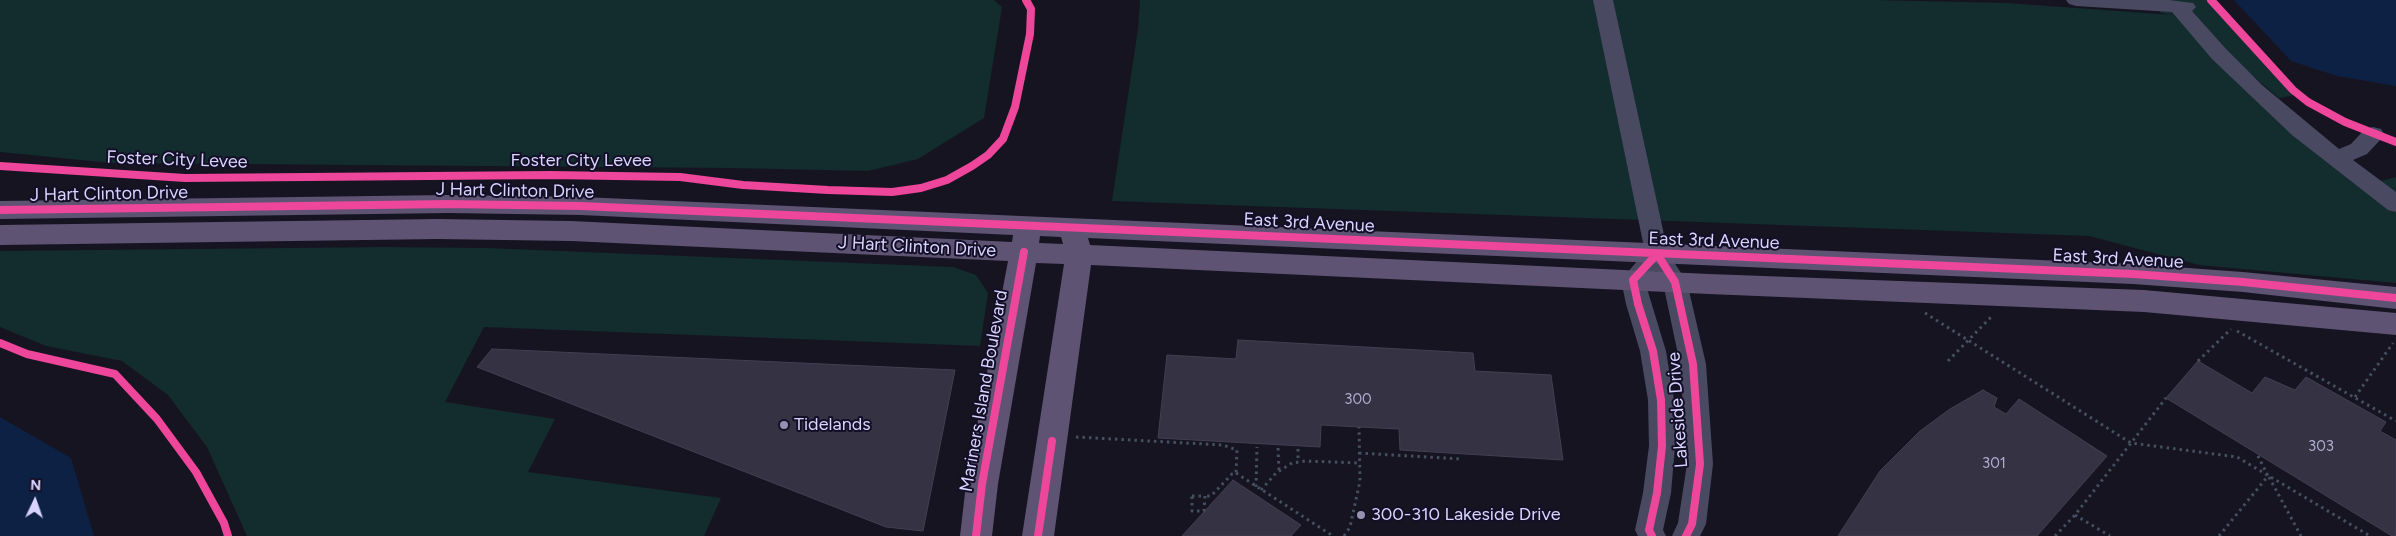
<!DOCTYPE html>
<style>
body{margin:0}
#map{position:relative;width:2396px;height:536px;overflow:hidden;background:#161421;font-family:Figtree,sans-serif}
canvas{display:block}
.north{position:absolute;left:10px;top:476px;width:50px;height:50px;-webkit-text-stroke:4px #130f26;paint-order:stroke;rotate:3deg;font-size:14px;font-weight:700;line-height:20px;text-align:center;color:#d9d4ff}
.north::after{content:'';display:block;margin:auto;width:18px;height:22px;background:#d9d4ff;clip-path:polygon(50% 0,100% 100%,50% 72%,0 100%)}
</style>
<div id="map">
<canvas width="2396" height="536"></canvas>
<div class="north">N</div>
</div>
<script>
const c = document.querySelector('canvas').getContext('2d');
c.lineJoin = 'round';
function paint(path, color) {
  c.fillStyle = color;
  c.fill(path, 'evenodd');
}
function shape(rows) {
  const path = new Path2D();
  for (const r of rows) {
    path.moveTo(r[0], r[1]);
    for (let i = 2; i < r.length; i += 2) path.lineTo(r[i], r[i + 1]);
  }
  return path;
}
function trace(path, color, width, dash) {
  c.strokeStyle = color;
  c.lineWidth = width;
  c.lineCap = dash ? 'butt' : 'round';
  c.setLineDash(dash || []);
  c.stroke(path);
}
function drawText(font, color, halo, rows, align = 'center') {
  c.font = font + ' Figtree,sans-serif';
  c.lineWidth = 4;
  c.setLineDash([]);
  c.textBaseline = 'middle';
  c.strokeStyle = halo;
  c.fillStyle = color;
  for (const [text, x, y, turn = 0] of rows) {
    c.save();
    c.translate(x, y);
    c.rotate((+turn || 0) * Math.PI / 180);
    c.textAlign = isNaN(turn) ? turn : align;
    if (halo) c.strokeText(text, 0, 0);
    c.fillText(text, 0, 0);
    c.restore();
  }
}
const green = shape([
 [0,0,994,0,1002,7,984,118,918,159,868,171,730,168,111,163,0,152],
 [1140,0,1874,0,2007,3,2173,15,2161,13,2152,0,2207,0,2295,95,2279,98,2236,62,2372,183,2396,177,2396,283,2199,265,2089,236,1112,201,1138,29],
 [386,247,487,248,953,267,976,275,988,293,980,346,484,327,445,402,555,419,528,472,721,498,704,536,247,536,207,447,168,395,122,361,46,346,0,327,0,251]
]);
const water = shape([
 [2234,0,2396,0,2396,86,2337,76,2291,61],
 [0,417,71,458,94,536,0,536]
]);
const building = shape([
 [1238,340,1473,353,1475,371,1551,375,1563,460,1400,450,1399,429,1321,425,1320,447,1158,438,1167,355,1236,359,1238,340],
 [492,349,955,370,923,531,886,527,477,367,492,349],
 [2198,361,2252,393,2265,377,2295,390,2306,377,2386,422,2380,431,2396,440,2396,536,2392,536,2166,398,2198,361],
 [1983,390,1997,398,1994,407,2006,414,2019,399,2107,456,2037,536,1838,536,1880,471,1920,431,1950,409,1983,390],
 [1233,480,1301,525,1291,536,1182,536,1233,480]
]);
const path = shape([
 [2394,141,2396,135],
 [1925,313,2131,443,2237,457,2370,536],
 [2237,331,2396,421],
 [1948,361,1993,315],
 [2198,361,2231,329],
 [2355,397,2393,343],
 [1076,437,1223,445,1237,450,1236,473,1232,474,1211,496,1205,496],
 [1278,448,1279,471],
 [1298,449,1298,462],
 [1359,453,1461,459],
 [1236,473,1333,536],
 [2269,477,2301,536],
 [1256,487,1257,447],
 [1261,490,1276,473,1292,463,1305,461,1359,463],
 [1192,496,1205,496,1204,511,1192,511,1192,496],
 [2075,515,2110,536],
 [1344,536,1350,527,1360,481,1359,427],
 [2055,536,2075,515,2166,398],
 [2219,536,2268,476,2257,454]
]);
const minor = shape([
 [1593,0,1613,0,1668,253,1687,282,1706,364,1713,464,1706,524,1700,536,1672,536,1678,523,1687,464,1680,364,1663,283,1656,271,1645,282,1666,351,1674,400,1675,446,1671,493,1663,530,1666,536,1638,536,1635,530,1643,493,1649,446,1648,400,1640,351,1626,304,1621,280,1645,252,1593,0],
 [2066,0,2169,0,2193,3,2196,7,2192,11,2226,49,2262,85,2339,149,2351,144,2365,129,2373,127,2381,129,2384,134,2381,139,2367,154,2353,160,2396,192,2396,212,2388,210,2292,135,2212,59,2172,12,2076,6,2069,4,2066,0]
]);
const major = shape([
 [448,195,581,197,2133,264,2243,272,2396,287,2396,309,2243,292,2133,284,1088,238,1090,245,1709,274,2144,290,2396,313,2396,335,2144,312,1709,294,1091,265,1054,536,1022,536,1064,264,1036,263,998,484,992,536,960,536,966,484,1008,261,571,241,438,239,0,245,0,225,438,219,571,221,1012,242,1013,235,581,215,448,213,0,219,0,201,448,195],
 [1040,236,1061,237,1063,244,1039,243,1040,236]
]);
const cycleway = shape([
 [2211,0,2293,90,2308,102,2345,122,2396,142],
 [0,166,185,178,551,175,680,177,743,185,828,190,892,192,921,188,947,180,972,166,988,155,1003,139,1015,107,1030,34,1031,9,1026,0],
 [0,210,448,204,581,206,2133,274,2243,282,2396,298],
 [1657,254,1675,282,1693,364,1700,464,1692,524,1686,536],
 [0,343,27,354,115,374,157,419,196,472,224,523,228,536],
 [976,536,982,484,1024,252],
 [1038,536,1052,441],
 [1652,536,1649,530,1657,493,1662,446,1661,400,1653,351,1638,304,1633,280,1657,254]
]);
const markers = [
 [784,425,5,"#9591b1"],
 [1361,515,5,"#9591b1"]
];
const numberNames = [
 ["300",1358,400],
 ["303",2321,447],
 ["301",1994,464]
];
const streetNames = [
 ["Foster City Levee",177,160,2],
 ["Foster City Levee",581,161],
 ["J Hart Clinton Drive",515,191,1],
 ["J Hart Clinton Drive",109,194,-1],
 ["East 3rd Avenue",1309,223,3],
 ["East 3rd Avenue",1714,241,2],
 ["J Hart Clinton Drive",917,247,3],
 ["East 3rd Avenue",2118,259,3],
 ["Mariners Island Boulevard",984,391,-80],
 ["Lakeside Drive",1678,410,-94]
];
const poiNames = [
 ["Tidelands",794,425],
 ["300-310 Lakeside Drive",1371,515]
];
paint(green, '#132c2d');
paint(water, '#0d2144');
paint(building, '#343243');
trace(building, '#433f54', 1);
trace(path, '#44505f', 3, [2.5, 4]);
paint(minor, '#4a4962');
paint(major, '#5e5373');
trace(cycleway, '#ed469a', 8);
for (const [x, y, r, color] of markers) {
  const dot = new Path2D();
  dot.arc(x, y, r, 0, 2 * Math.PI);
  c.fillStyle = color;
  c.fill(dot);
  trace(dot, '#130f26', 2);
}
drawText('15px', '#b0acd0', null, numberNames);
drawText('18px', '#d9d4ff', '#130f26', streetNames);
drawText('18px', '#d9d4ff', '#130f26', poiNames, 'left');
</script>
